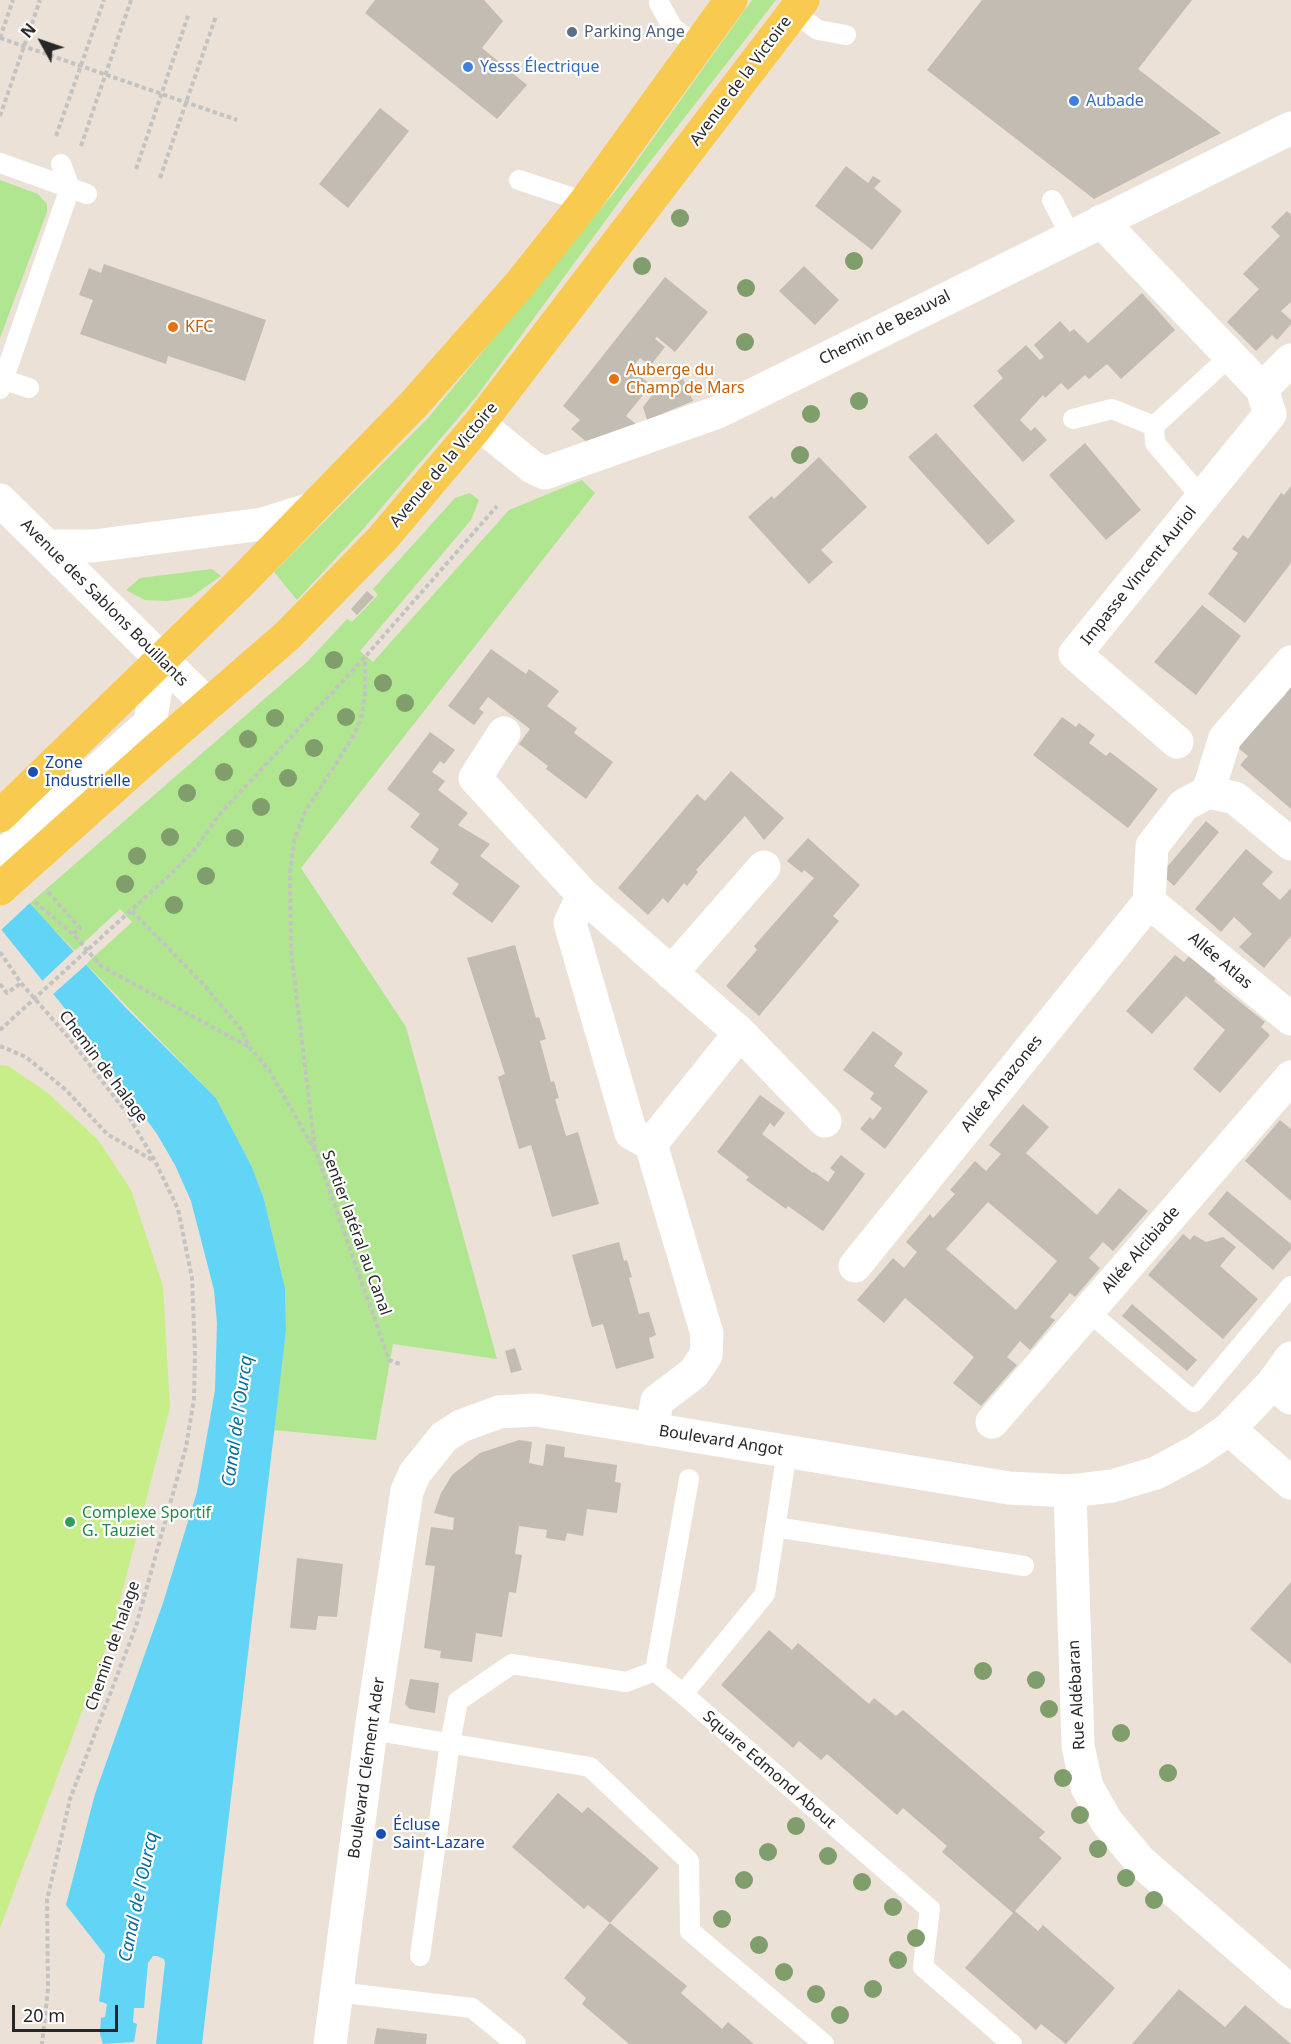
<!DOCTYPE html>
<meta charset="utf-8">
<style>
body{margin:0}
#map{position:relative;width:1291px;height:2044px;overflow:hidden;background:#ebe1d7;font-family:"Noto Sans",sans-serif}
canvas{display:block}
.north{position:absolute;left:12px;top:12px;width:60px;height:60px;-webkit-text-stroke:4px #fff;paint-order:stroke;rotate:310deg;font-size:16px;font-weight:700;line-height:24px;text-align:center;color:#272727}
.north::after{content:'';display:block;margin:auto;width:21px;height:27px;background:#272727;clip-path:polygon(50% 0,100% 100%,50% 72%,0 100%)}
.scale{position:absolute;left:12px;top:2005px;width:106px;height:27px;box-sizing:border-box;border:3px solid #272727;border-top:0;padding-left:8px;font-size:18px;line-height:21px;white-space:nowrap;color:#272727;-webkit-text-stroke:4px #fff;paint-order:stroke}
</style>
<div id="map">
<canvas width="1291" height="2044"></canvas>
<div class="north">N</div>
<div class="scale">20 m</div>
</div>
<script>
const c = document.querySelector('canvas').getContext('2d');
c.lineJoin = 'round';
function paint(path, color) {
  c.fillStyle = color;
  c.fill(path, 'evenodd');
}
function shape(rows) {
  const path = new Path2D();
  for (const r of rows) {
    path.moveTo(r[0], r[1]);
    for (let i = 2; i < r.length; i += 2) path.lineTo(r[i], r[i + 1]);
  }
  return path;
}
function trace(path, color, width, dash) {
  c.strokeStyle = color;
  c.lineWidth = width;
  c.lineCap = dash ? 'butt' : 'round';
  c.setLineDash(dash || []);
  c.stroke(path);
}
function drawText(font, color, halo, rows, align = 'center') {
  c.font = font + ' "Noto Sans",sans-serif';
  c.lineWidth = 4.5;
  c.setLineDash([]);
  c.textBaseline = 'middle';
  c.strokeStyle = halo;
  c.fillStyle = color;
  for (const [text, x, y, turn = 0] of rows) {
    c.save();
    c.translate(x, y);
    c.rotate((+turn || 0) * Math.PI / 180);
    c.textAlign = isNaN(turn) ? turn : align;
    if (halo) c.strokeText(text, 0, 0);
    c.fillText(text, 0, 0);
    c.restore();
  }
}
const green = shape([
 [752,0,776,0,625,194,476,397,365,527,297,600,274,572,428,418,617,189],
 [0,180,38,194,47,204,47,212,0,338],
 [582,480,595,493,301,868,406,1027,497,1359,393,1344,376,1440,274,1430,286,1331,285,1288,264,1199,252,1167,216,1098,86,964,132,922,120,909,75,951,29,904,308,661,347,619,352,622,378,595,373,589,455,498,470,493,479,500,471,520,360,651,373,662,509,510],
 [212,569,221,576,191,597,167,601,145,600,126,590,140,578]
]);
const pitch = shape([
 [0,1065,8,1066,48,1093,99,1141,131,1190,163,1286,170,1408,111,1635,0,1928]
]);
const water = shape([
 [0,871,125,1007,216,1098,252,1167,264,1199,285,1288,286,1331,202,2044,156,2044,165,1963,164,1959,157,1956,153,1956,148,1963,144,2008,134,2008,133,2022,137,2024,134,2042,103,2044,100,2034,101,2018,105,2017,107,2004,99,2001,105,1955,66,1905,95,1794,163,1603,197,1492,215,1390,217,1323,214,1290,191,1201,175,1165,157,1134,71,1016,0,928]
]);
const pier = shape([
 [0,868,31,902,0,931],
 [76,949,89,962,51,996,40,983]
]);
const building = shape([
 [375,0,484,0,503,21,482,48,527,85,497,119,365,13],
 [982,0,1192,0,1138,69,1221,133,1094,199,927,70],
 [380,108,409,131,348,208,319,184],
 [846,166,868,183,873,176,881,181,874,188,902,211,872,250,815,206],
 [1287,211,1291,215,1291,302,1281,311,1291,320,1291,324,1277,340,1272,335,1256,351,1227,322,1259,289,1243,274,1280,236,1271,227],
 [104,264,266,320,245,381,168,356,166,364,80,334,93,300,79,295,89,268,101,273],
 [804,266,839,300,815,325,779,291],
 [665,277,708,312,675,352,657,337,655,339,665,347,650,366,640,358,631,369,651,385,626,416,636,424,588,443,571,429,580,420,563,406],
 [1142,293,1175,330,1121,379,1107,364,1089,379,1085,375,1068,390,1061,383,1045,398,1043,395,1020,420,1031,431,1035,427,1047,440,1023,462,973,406,1003,378,997,371,1026,345,1040,360,1044,357,1034,345,1060,321,1070,332,1074,329,1088,343],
 [683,379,693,401,647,420,643,407,656,390],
 [936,433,1015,521,988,545,908,457],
 [1085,443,1141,510,1106,540,1049,475],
 [819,457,867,507,821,550,833,562,809,584,748,517,772,496,774,499],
 [1291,486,1291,563,1245,623,1208,594,1238,553,1232,549,1243,535,1248,539,1281,493,1284,495],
 [367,591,374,597,357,615,351,609],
 [1202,605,1241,636,1196,695,1154,662],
 [491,649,526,674,529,669,559,691,547,706,577,728,574,733,613,762,586,799,546,769,548,766,519,744,530,729,488,697,479,709,484,712,474,725,448,706],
 [1291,683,1291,809,1240,765,1248,756,1236,746,1286,694,1283,692],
 [1062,717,1076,727,1079,723,1095,735,1089,743,1106,756,1110,752,1158,789,1128,828,1033,755],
 [430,732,455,750,444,764,440,761,432,772,445,781,438,790,468,813,458,825,490,844,480,856,520,886,492,923,452,894,459,884,430,863,439,849,410,827,420,814,387,789],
 [731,771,784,818,764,840,745,816,696,870,698,872,687,886,684,883,668,903,663,898,648,915,618,888,697,794,705,801],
 [1206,821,1219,832,1174,886,1161,874],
 [808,838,860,885,833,916,839,921,759,1016,726,986,757,950,754,946,814,878,804,870,802,873,787,861],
 [1246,849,1273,872,1262,884,1280,900,1291,888,1291,936,1264,968,1239,947,1252,934,1234,917,1221,932,1195,909],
 [515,945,536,1018,539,1017,546,1039,540,1041,551,1082,554,1081,559,1098,555,1099,566,1136,578,1132,599,1204,552,1217,531,1145,519,1149,498,1077,505,1074,467,958],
 [1175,955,1184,962,1189,956,1216,978,1214,981,1265,1022,1261,1027,1270,1035,1220,1093,1193,1069,1225,1030,1186,996,1152,1034,1126,1011],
 [873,1031,903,1053,894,1066,928,1091,885,1149,860,1129,870,1117,873,1120,882,1108,870,1099,874,1093,843,1070],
 [760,1095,785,1113,774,1127,770,1123,762,1134,813,1173,814,1172,828,1182,835,1172,830,1168,841,1155,865,1174,823,1231,788,1206,786,1209,746,1180,749,1177,717,1152],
 [1023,1104,1049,1127,1026,1153,1097,1215,1119,1188,1148,1211,1113,1251,1103,1242,1089,1258,1100,1268,1075,1297,1070,1293,1050,1317,1055,1320,1030,1350,1020,1341,1007,1357,1017,1365,981,1406,953,1383,974,1357,905,1298,884,1323,857,1300,893,1258,904,1268,917,1252,906,1242,930,1214,933,1218,955,1194,950,1190,975,1161,986,1171,1001,1154,989,1145],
 [988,1202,1057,1261,1016,1310,946,1249],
 [1280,1120,1291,1129,1291,1201,1245,1161],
 [1227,1191,1291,1244,1291,1249,1273,1270,1208,1214],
 [1183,1234,1190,1240,1194,1235,1206,1242,1223,1237,1236,1247,1220,1266,1258,1299,1223,1339,1148,1275],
 [619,1242,624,1261,627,1260,632,1277,629,1278,639,1314,649,1312,656,1335,649,1338,654,1358,616,1369,603,1324,592,1327,572,1255],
 [1132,1304,1197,1360,1187,1371,1122,1316],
 [515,1348,522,1370,511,1373,505,1351],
 [519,1440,532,1442,529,1463,543,1466,546,1444,565,1447,564,1457,617,1465,615,1482,621,1483,617,1513,587,1509,583,1536,567,1533,565,1541,546,1538,547,1530,519,1526,515,1554,522,1555,516,1593,509,1592,502,1637,476,1633,472,1662,440,1658,441,1651,424,1648,435,1566,425,1565,431,1527,453,1530,454,1518,434,1513,441,1493,452,1475,480,1453],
 [297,1558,343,1564,337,1617,318,1616,316,1630,290,1628],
 [1291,1582,1291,1664,1250,1629],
 [769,1630,792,1650,798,1643,869,1704,874,1698,896,1716,903,1710,1045,1832,1039,1838,1062,1858,1015,1911,1038,1931,1043,1925,1115,1988,1066,2044,1041,2024,1036,2030,965,1968,1013,1913,942,1852,947,1846,903,1808,897,1815,827,1754,821,1760,799,1741,793,1748,721,1685],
 [410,1679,439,1683,435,1713,410,1709,405,1704],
 [558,1793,582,1813,588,1807,659,1868,610,1923,588,1905,584,1909,512,1847],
 [610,1923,687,1986,681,1993,722,2029,728,2022,754,2044,629,2044,582,2004,586,1998,564,1978],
 [1179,1989,1225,2027,1245,2005,1291,2044,1132,2044],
 [377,2028,427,2034,426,2044,374,2044]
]);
const path = shape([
 [0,38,237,120],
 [0,38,13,0],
 [0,116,40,0],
 [56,136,104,0],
 [81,146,131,0],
 [136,169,188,16],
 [160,178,216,16],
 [48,892,80,928,73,934],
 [35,902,73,934,101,966,251,1048],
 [132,911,204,985,240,1028,251,1049,269,1070,316,1152,389,1360,400,1364],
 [0,952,21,983,69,1038,126,1112,155,1161,178,1209,192,1278,195,1353,194,1399,186,1447,136,1626,70,1799,47,1900,48,1989,42,2044],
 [0,984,7,993,21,983],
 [0,1030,175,870,195,849,220,814,365,657,497,506],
 [0,1046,26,1057,66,1090,107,1134,154,1161],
 [315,1149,291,951,290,873,294,840,305,812,351,740,361,719,365,694,365,658]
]);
const lane = shape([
 [659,3,673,28,698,46],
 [794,12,818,30,846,35],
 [0,163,87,194],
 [519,180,585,202],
 [1052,200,1071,236],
 [4,380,29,388],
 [0,389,70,188,61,164],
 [1073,419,1112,409,1154,426],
 [1202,498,1155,443,1154,426,1230,356],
 [1088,1311,1194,1402,1291,1286],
 [787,1451,765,1594,683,1694,930,1909,923,1967,1012,2044],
 [775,1527,1024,1566],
 [683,1694,655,1671,689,1479],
 [371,1730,590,1767,689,1861,690,1931,824,2044],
 [420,1956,450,1743,458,1701,512,1664,626,1682,655,1671],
 [337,1992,472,2008,516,2044]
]);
const street = shape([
 [1101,221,1262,389,1270,414,1075,654,1177,742],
 [1262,389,1291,360],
 [479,424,532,467,545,473,718,412,1291,128],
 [0,500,208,705],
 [47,546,93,546,263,524,311,509],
 [504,733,475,778,583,895,740,1033,825,1121],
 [1208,792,1225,738,1291,662],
 [0,858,150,723,161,659],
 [583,895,570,923,631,1133,651,1144],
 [1149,902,1152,846,1184,805,1208,792,1235,798,1291,844],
 [1149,902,1291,1019],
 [671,973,764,867],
 [855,1266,1149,902],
 [1273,1383,1291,1398],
 [992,1422,1291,1077],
 [652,1429,657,1401,694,1373,706,1355,707,1334,651,1144,740,1033],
 [1229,1429,1291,1483],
 [1070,1491,1078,1746,1087,1787,1107,1822,1140,1861,1291,1992]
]);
const secondary = shape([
 [330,2044,371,1730,407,1491,415,1473,444,1437,461,1426,499,1412,536,1410,1009,1488,1070,1491,1112,1486,1156,1473,1197,1451,1229,1429,1273,1383,1291,1358]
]);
const primary = shape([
 [0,816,241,582,414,404,519,285,585,202,731,0],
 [0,889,153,752,287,636,382,539,479,424,803,0]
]);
const trees = [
 [680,218],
 [854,261],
 [642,266],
 [746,288],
 [745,342],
 [859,401],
 [811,414],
 [800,455],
 [334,660],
 [383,683],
 [405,703],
 [346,717],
 [275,718],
 [248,739],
 [314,748],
 [224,772],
 [288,778],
 [187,793],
 [261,807],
 [170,837],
 [235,838],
 [137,856],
 [206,876],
 [125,884],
 [174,905],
 [983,1671],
 [1036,1680],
 [1049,1709],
 [1121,1733],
 [1168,1773],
 [1063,1778],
 [1080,1815],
 [796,1826],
 [1098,1849],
 [768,1852],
 [828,1856],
 [1126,1878],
 [744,1880],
 [862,1882],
 [1154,1900],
 [893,1907],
 [722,1919],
 [916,1938],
 [759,1945],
 [898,1960],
 [784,1972],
 [873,1989],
 [816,1994],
 [840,2015]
];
const markers = [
 [572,32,6,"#5c6f8a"],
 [468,67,6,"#3f7fe0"],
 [1074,101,6,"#3f7fe0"],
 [173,327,6,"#e8710a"],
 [614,379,6,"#e8710a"],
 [33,772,6,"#1a4fb4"],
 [70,1522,6,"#2e9e5b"],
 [381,1834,6,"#1a4fb4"]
];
const serviceNames = [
 ["Parking Ange",584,32]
];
const shopNames = [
 ["Yesss Électrique",480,67],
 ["Aubade",1086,101]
];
const streetNames = [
 ["Avenue de la Victoire",741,81,-53],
 ["Chemin de Beauval",885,328,-27],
 ["Avenue de la Victoire",444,465,-50],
 ["Impasse Vincent Auriol",1139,576,-51],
 ["Avenue des Sablons Bouillants",104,603,45],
 ["Allée Atlas",1220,961,40],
 ["Chemin de halage",103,1067,53],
 ["Allée Amazones",1002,1084,-51],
 ["Sentier latéral au Canal",356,1233,70],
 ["Allée Alcibiade",1141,1250,-49],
 ["Boulevard Angot",721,1441,9],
 ["Chemin de halage",113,1646,-71],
 ["Rue Aldébaran",1077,1695,-93],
 ["Boulevard Clément Ader",367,1768,-82],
 ["Square Edmond About",769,1770,41]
];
const foodNames = [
 ["KFC",185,327],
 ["Auberge du",626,370],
 ["Champ de Mars",626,388]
];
const transitNames = [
 ["Zone",45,763],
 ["Industrielle",45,781],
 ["Écluse",393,1825],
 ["Saint-Lazare",393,1843]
];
const leisureNames = [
 ["Complexe Sportif",82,1513],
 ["G. Tauziet",82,1531]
];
const waterNames = [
 ["Canal de l'Ourcq",238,1421,-82],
 ["Canal de l'Ourcq",139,1897,-78]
];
paint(green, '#b0e68f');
paint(pitch, '#c8ee8a');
paint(water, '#62d4f5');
paint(pier, '#ebe1d7');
paint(building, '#c2bcb3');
trace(path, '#c3c3c3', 4, [4.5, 3]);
trace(lane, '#fff', 20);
trace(street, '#fff', 33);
trace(secondary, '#fff', 33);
trace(primary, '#f8ca4f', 33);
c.fillStyle = '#809d6c';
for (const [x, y] of trees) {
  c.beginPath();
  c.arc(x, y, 9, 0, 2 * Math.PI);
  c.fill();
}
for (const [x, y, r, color] of markers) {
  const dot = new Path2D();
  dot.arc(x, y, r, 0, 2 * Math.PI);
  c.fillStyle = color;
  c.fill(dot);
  trace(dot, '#fff', 2);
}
drawText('16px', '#4e5e75', '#fff', serviceNames, 'left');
drawText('16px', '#366cbe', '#fff', shopNames, 'left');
drawText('16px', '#272727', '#fff', streetNames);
drawText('16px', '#c56008', '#fff', foodNames, 'left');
drawText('16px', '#164399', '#fff', transitNames, 'left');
drawText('16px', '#27864d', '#fff', leisureNames, 'left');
drawText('italic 18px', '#066e9c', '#fff', waterNames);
</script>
